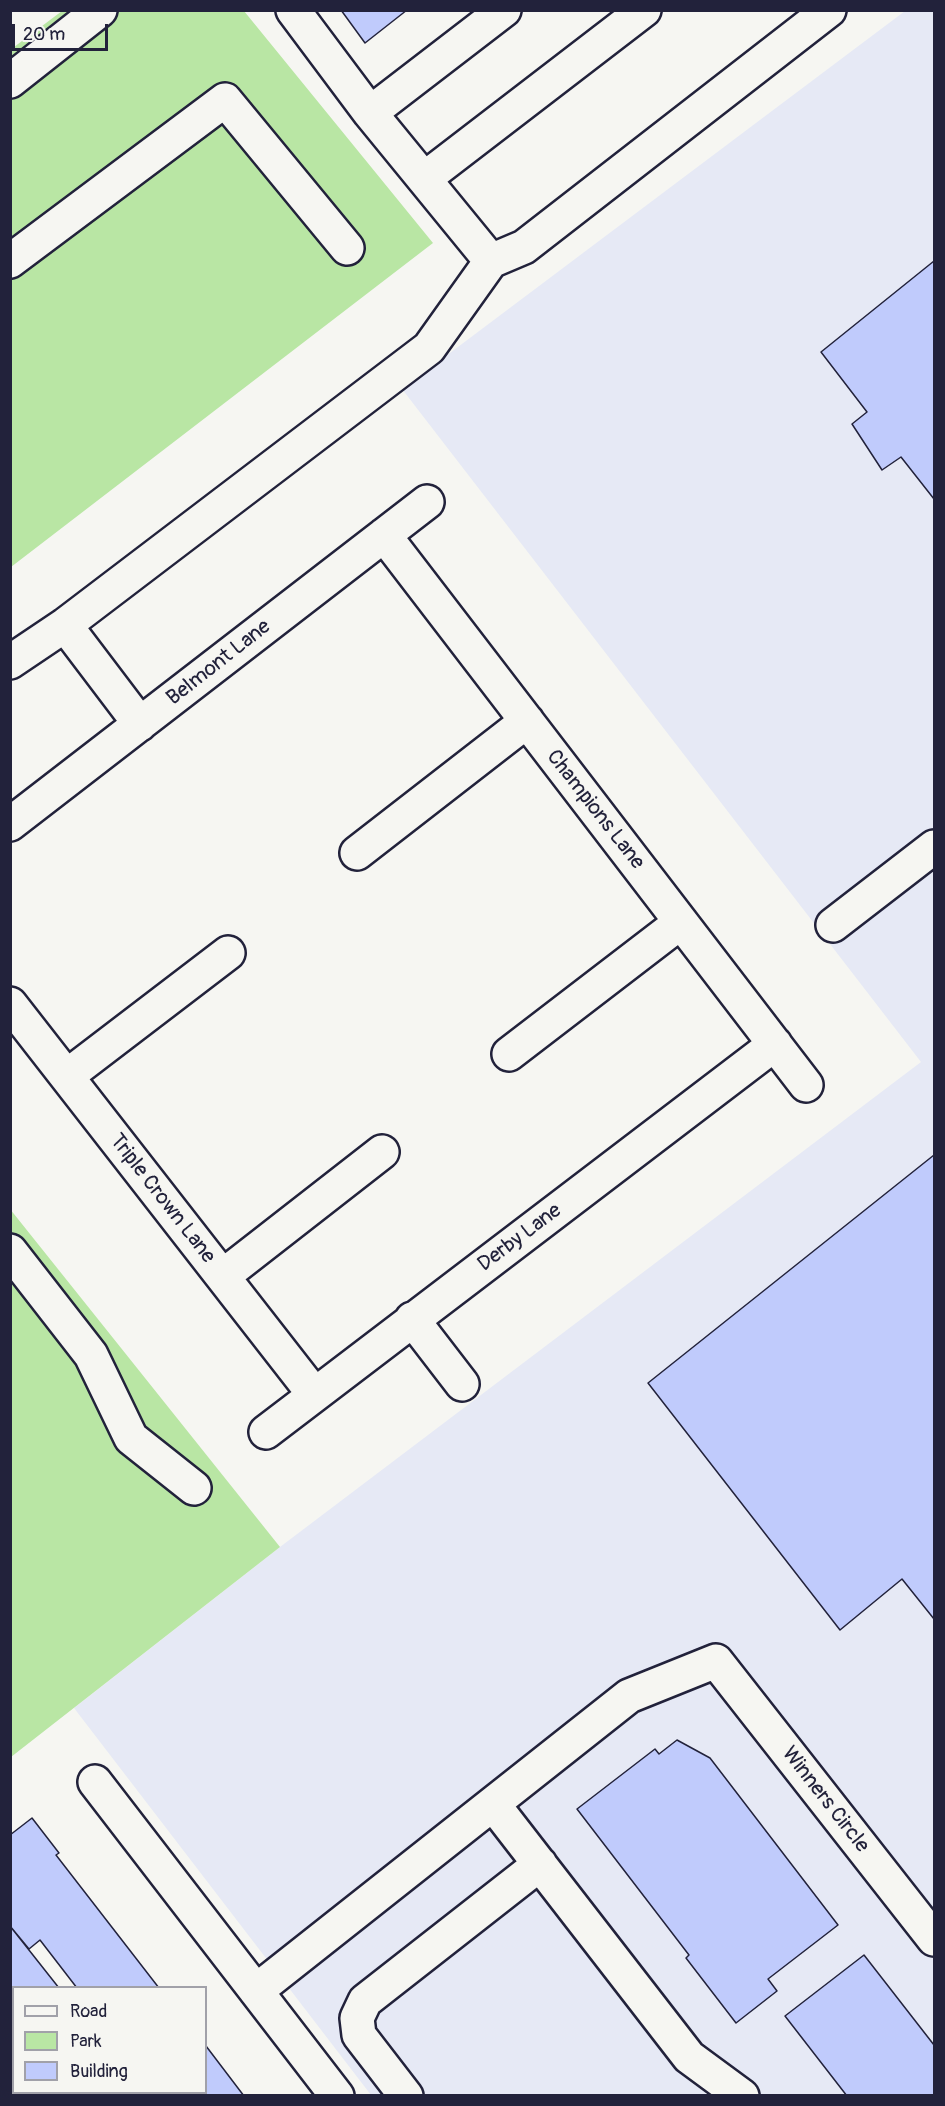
<!DOCTYPE html>
<style>
body{margin:0}
#map{position:relative;width:945px;height:2106px;overflow:hidden;background:#f6f6f2;font-family:Pangolin,sans-serif}
canvas{display:block}
.frame{position:absolute;inset:0;border:12px solid #22223b;pointer-events:none}
.legend{position:absolute;left:12px;top:1986px;width:195px;height:108px;box-sizing:border-box;background:#f6f6f2;border:2px solid #a1a1a9;margin:0;padding:8px 10px;list-style:none;font-size:18px;color:#22223b}
.legend li{display:flex;align-items:center;gap:12px;height:30px}
.legend b{width:30px;border:2px solid #a1a1a9}
.scale{position:absolute;left:12px;top:24px;width:96px;height:27px;box-sizing:border-box;border:3px solid #22223b;border-top:0;padding-left:8px;font-size:18px;line-height:21px;white-space:nowrap;color:#22223b;-webkit-text-stroke:4px #f6f6f2;paint-order:stroke}
</style>
<div id="map">
<canvas width="945" height="2106"></canvas>
<div class="frame"></div>
<ul class="legend">
<li><b style="height:8px;background:#f6f6f2"></b>Road</li>
<li><b style="height:16px;background:#b9e6a4"></b>Park</li>
<li><b style="height:16px;background:#c0cbfc"></b>Building</li>
</ul>
<div class="scale">20 m</div>
</div>
<script>
const c = document.querySelector('canvas').getContext('2d');
c.lineJoin = 'round';
function paint(path, color) {
  c.fillStyle = color;
  c.fill(path, 'evenodd');
}
function shape(rows) {
  const path = new Path2D();
  for (const r of rows) {
    path.moveTo(r[0], r[1]);
    for (let i = 2; i < r.length; i += 2) path.lineTo(r[i], r[i + 1]);
  }
  return path;
}
function trace(path, color, width, dash) {
  c.strokeStyle = color;
  c.lineWidth = width;
  c.lineCap = dash ? 'butt' : 'round';
  c.setLineDash(dash || []);
  c.stroke(path);
}
function drawText(font, color, halo, rows, align = 'center') {
  c.font = font + ' Pangolin,sans-serif';
  c.lineWidth = 6;
  c.setLineDash([]);
  c.textBaseline = 'middle';
  c.strokeStyle = halo;
  c.fillStyle = color;
  for (const [text, x, y, turn = 0] of rows) {
    c.save();
    c.translate(x, y);
    c.rotate((+turn || 0) * Math.PI / 180);
    c.textAlign = isNaN(turn) ? turn : align;
    if (halo) c.strokeText(text, 0, 0);
    c.fillText(text, 0, 0);
    c.restore();
  }
}
const built = shape([
 [905,11,934,11,934,2095,371,2095,74,1708,280,1547,921,1062,402,389]
]);
const green = shape([
 [62,11,244,11,433,243,11,567,10,50],
 [10,1209,280,1547,11,1757,10,1757]
]);
const building = shape([
 [341,10,407,10,365,43,341,10],
 [934,261,934,499,901,457,882,470,852,424,867,412,821,352,934,261],
 [934,1155,934,1619,902,1579,840,1630,648,1383,934,1155],
 [677,1740,710,1758,838,1925,768,1979,777,1991,736,2023,686,1958,689,1955,577,1809,655,1749,659,1754,677,1740],
 [32,1818,59,1853,56,1855,159,1988,77,1988,40,1940,29,1949,10,1926,10,1835,32,1818],
 [10,1926,59,1988,14,1988,14,2092,141,2092,144,2096,10,2096,10,1926],
 [864,1955,934,2045,934,2096,847,2096,785,2016,864,1955],
 [206,2046,244,2096,161,2096,159,2092,206,2092,206,2046]
]);
const minor = shape([
 [293,10,370,113,491,261],
 [10,81,100,10],
 [370,113,504,10],
 [424,179,644,10],
 [10,261,225,100,347,248],
 [384,535,806,1085],
 [65,625,140,724],
 [10,662,65,625,429,348,491,261,524,247,829,10],
 [10,824,427,502],
 [357,853,527,721],
 [833,925,934,847],
 [10,1004,314,1394],
 [509,1054,681,922],
 [67,1076,228,953],
 [10,1251,91,1355,131,1438,194,1488],
 [223,1276,382,1152],
 [412,1319,462,1384],
 [266,1432,775,1044],
 [95,1782,337,2096],
 [493,1804,689,2057,742,2096],
 [256,1991,629,1696,716,1661,934,1939],
 [406,2096,359,2035,357,2018,365,2001,540,1864]
]);
const streetNames = [
 ["Belmont Lane",219,663,-38],
 ["Champions Lane",595,810,52],
 ["Triple Crown Lane",162,1199,52],
 ["Derby Lane",520,1238,-37],
 ["Winners Circle",825,1800,52]
];
paint(built, '#e6e9f5');
paint(green, '#b9e6a4');
paint(building, '#c0cbfc');
trace(building, '#22223b', 1.5);
trace(minor, '#22223b', 38);
trace(minor, '#f6f6f2', 33);
drawText('21px', '#22223b', '#f6f6f2', streetNames);
</script>
